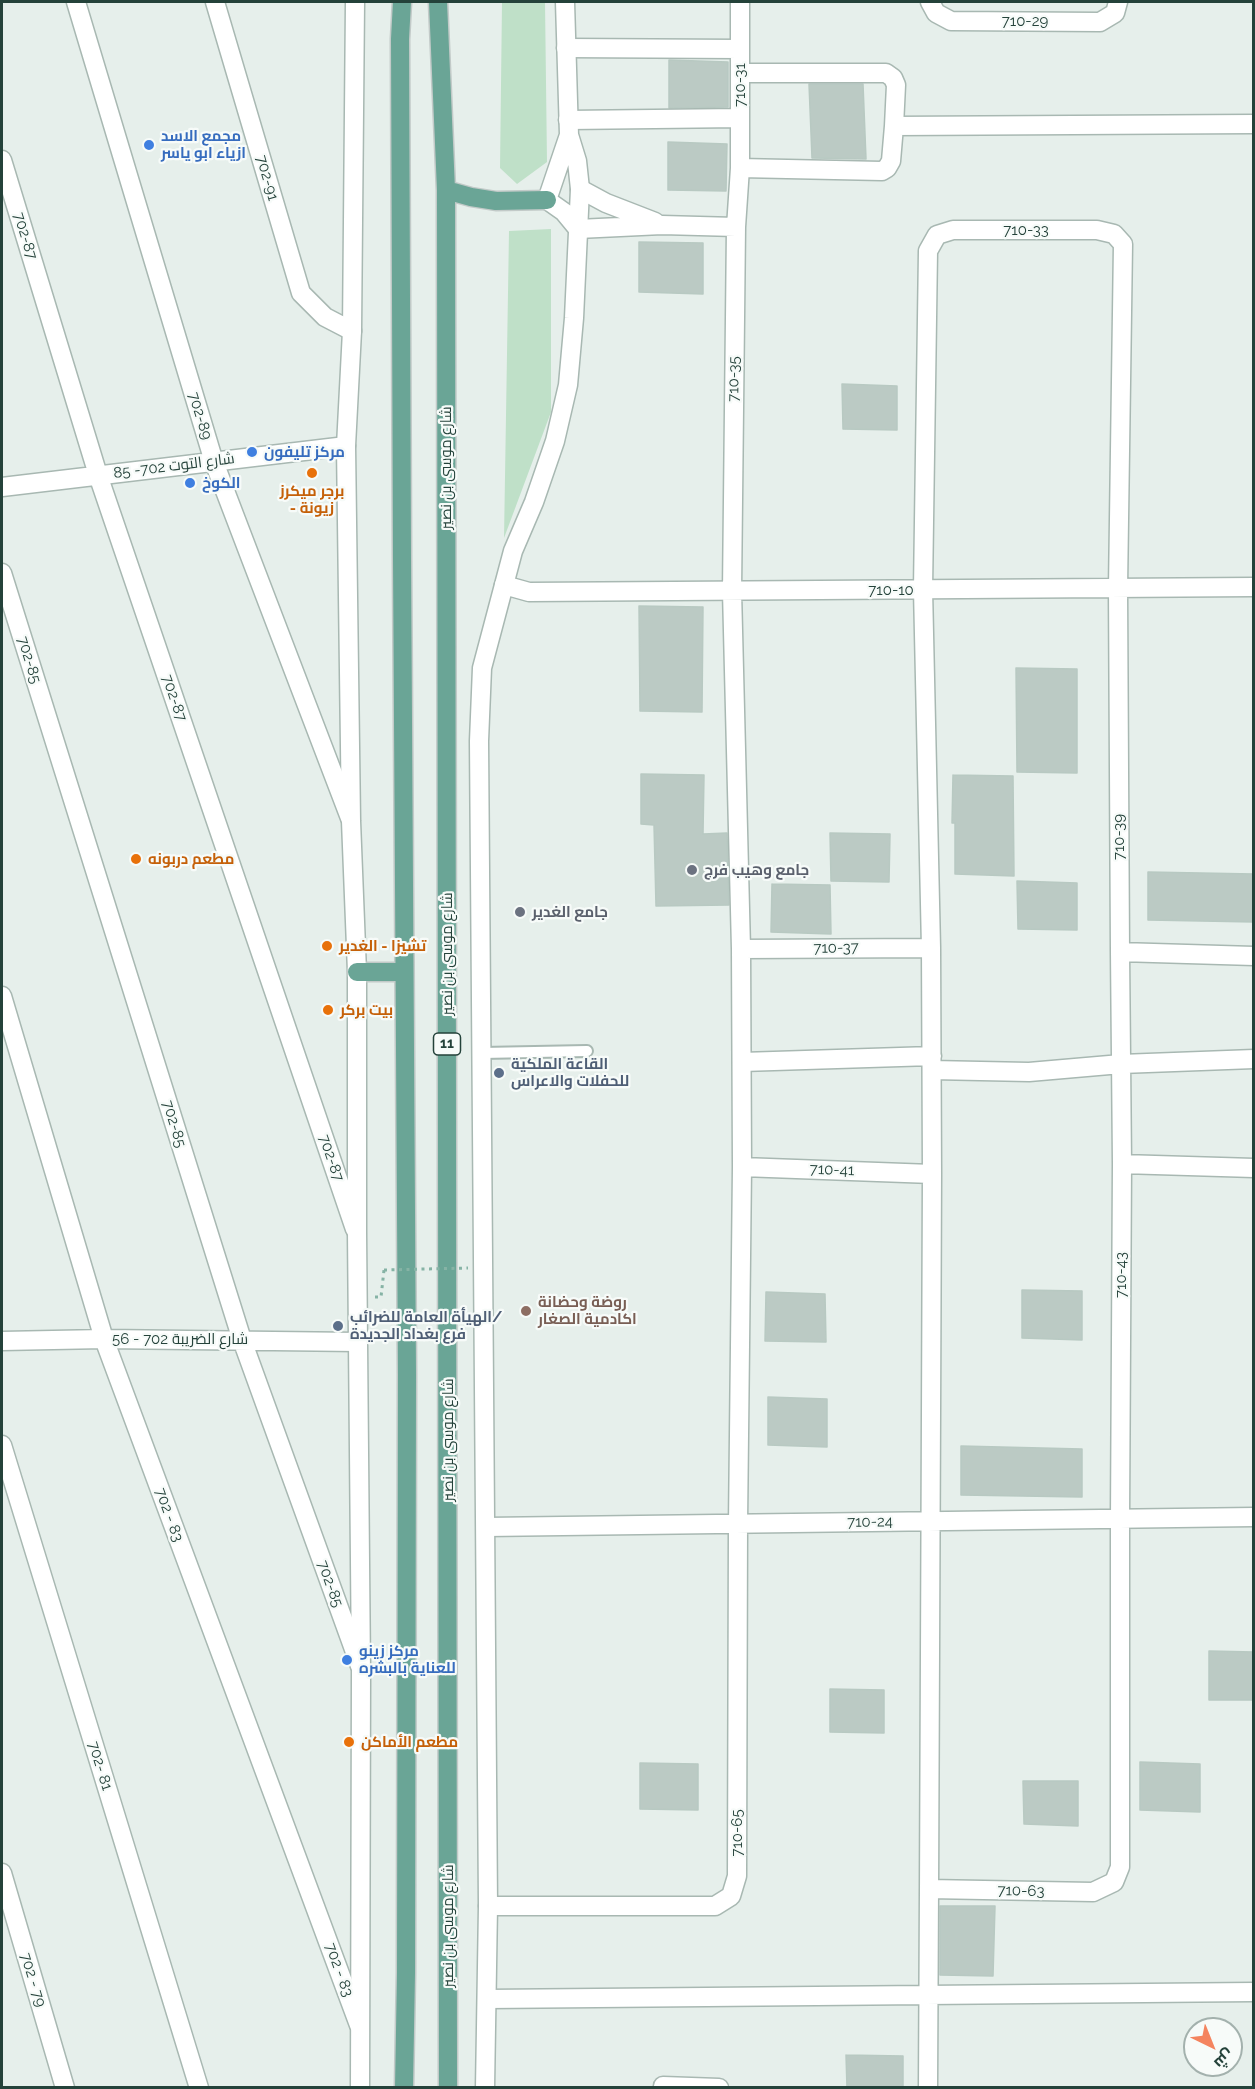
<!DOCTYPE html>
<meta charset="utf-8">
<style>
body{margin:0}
#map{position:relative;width:1255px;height:2089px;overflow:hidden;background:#e6efeb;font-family:Raleway,Cairo,sans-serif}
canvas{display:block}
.frame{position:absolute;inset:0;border:3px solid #24423a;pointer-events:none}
.north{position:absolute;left:1183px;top:2017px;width:60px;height:60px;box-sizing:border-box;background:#f7fbf9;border:2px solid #a3b1ad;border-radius:50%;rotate:137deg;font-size:16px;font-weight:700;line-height:24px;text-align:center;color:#24423a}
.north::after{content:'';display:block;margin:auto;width:21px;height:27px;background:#f4845f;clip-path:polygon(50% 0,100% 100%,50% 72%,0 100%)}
</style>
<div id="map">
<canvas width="1255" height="2089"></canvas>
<div class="frame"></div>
<div class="north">ش</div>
</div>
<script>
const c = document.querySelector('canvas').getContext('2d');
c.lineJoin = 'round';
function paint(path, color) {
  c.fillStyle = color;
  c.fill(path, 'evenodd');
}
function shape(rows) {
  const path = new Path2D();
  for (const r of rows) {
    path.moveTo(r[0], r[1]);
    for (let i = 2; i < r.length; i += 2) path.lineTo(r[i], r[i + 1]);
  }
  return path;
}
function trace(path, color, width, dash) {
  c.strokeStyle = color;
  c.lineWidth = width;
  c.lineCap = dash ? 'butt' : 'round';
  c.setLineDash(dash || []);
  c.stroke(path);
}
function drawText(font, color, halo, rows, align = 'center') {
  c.font = font + ' Raleway,Cairo,sans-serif';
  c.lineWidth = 4.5;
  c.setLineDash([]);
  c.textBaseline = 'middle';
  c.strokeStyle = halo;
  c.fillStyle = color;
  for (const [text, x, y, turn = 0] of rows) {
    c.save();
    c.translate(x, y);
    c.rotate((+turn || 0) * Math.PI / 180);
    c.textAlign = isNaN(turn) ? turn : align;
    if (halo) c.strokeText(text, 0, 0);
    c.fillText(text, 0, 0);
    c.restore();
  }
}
const green = shape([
 [502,2,545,2,547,162,517,184,500,168],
 [551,229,551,412,504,538,509,231]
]);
const building = shape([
 [669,60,728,62,728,107,669,108,669,60],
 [809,84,863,84,866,159,812,158,809,84],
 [668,142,727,144,726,191,668,190,668,142],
 [639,242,703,243,703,294,639,292,639,242],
 [842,384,897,386,897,430,843,429,842,384],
 [639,606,703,607,702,712,640,711,639,606],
 [1016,668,1077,669,1077,773,1017,772,1016,668],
 [641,774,704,775,703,834,727,833,729,905,656,906,654,825,641,824,641,774],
 [953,775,1013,776,1014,876,955,874,955,823,952,823,953,775],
 [830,833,890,834,889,882,831,881,830,833],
 [1148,872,1254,874,1254,922,1148,920,1148,872],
 [1017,881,1077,883,1077,930,1018,929,1017,881],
 [772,884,830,885,831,934,771,932,772,884],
 [1022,1290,1082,1291,1082,1340,1022,1338,1022,1290],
 [766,1292,825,1294,826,1342,765,1341,766,1292],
 [768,1397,827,1399,827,1447,768,1445,768,1397],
 [961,1446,1082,1449,1082,1497,961,1495,961,1446],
 [1209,1651,1254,1652,1254,1700,1209,1700,1209,1651],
 [830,1689,884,1690,884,1733,830,1732,830,1689],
 [1140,1762,1200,1764,1200,1812,1140,1810,1140,1762],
 [640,1763,698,1764,698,1810,640,1809,640,1763],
 [1023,1781,1078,1781,1078,1826,1024,1824,1023,1781],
 [940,1906,995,1906,993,1976,940,1975,940,1906],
 [846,2055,903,2056,903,2088,847,2088,846,2055]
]);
const path = shape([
 [375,1297,381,1297,384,1270]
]);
const service = shape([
 [482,1053,587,1051]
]);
const minor = shape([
 [76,2,214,462,350,818],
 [215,2,301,293,325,317,352,331],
 [740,2,740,168,736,227,732,591,741,949,931,948,923,589,928,251,937,235,953,230,1097,230,1114,234,1123,244,1118,588,1120,952,1254,956],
 [930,2,936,13,951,21,1100,22,1115,13,1118,2],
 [566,48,740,49],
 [740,73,886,73,893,78,896,85,894,126],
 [568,120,740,118],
 [2,160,98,475,355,1229],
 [740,168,882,171,887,168,891,161,894,126,1254,124],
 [580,189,606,203,655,222],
 [578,229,662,225,736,227],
 [2,487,346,446],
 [2,573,242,1340,360,1666],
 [504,585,529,592,1254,587],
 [931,948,932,1174],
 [741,949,742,1167],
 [1120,952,1122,1164],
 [2,996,104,1339,359,2025],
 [742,1062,932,1056],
 [932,1070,1029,1072,1121,1064,1254,1059],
 [2,1341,104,1339,358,1342],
 [2,1445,199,2088],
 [486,1527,1254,1517],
 [2,1873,65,2088],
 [488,1906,715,1906,731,1896,737,1876,738,1524,742,1167,932,1174,929,1889,1093,1892,1114,1882,1120,1867,1120,1519,1122,1164,1254,1168],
 [487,1999,1254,1992],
 [663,2086,719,2088],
 [928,2088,929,1889]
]);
const tertiary = shape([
 [355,2,352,331,346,446,351,821,357,972,357,1232,361,1671,360,2088],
 [569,135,547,200,564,212,578,229],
 [485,2088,488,1906,479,741,482,668,513,551,534,502,555,441,568,385,574,318,580,189,577,161,569,135,565,2]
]);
const primary = shape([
 [402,2,400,39,402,558,407,1374,406,1973,404,2088],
 [438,2,446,190,448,2088],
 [446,190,471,197,496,201,547,200],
 [357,972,404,972]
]);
const pathBridge = shape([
 [384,1270,468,1268]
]);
const markers = [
 [149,145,6,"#3f7fe0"],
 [252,452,6,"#3f7fe0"],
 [312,473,6,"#e8710a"],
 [190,483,6,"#3f7fe0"],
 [136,859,6,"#e8710a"],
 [692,870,6,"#6b7280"],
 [520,912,6,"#6b7280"],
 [327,946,6,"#e8710a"],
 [328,1010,6,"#e8710a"],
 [499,1073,6,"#5c6f8a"],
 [526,1311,6,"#8d6e63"],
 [338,1326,6,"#5c6f8a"],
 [347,1660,6,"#3f7fe0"],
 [349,1742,6,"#e8710a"]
];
const shields = [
 [447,1044,27]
];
const shieldNames = [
 ["11",447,1044]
];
const streetNames = [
 ["710-29",1025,21],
 ["710-31",740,85,-90],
 ["702-91",267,178,74],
 ["710-33",1026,230],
 ["702-87",25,236,73],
 ["710-35",734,379,-89],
 ["702-89",200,416,73],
 ["شارع التوت 702- 85",174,466,-7],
 ["شارع موسى بن نصير",446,468,-90],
 ["710-10",891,590],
 ["702-85",29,660,73],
 ["702-87",174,698,71],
 ["710-39",1119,837,-90],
 ["710-37",836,948,-1],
 ["شارع موسى بن نصير",447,954,-90],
 ["702-85",174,1124,73],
 ["702-87",331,1158,71],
 ["710-41",832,1170,2],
 ["710-43",1121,1275,-90],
 ["شارع الضريبة 702 - 56",180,1339],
 ["شارع موسى بن نصير",448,1440,-90],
 ["702 - 83",169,1515,70],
 ["710-24",870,1522,-1],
 ["702-85",330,1584,70],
 ["702- 81",100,1766,73],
 ["710-65",737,1833,-90],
 ["710-63",1021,1891,1],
 ["شارع موسى بن نصير",448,1926,-90],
 ["702 - 83",339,1970,70],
 ["702 - 79",33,1980,73]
];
const shopNames = [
 ["مجمع الاسد",161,136],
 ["ازياء ابو ياسر",161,153],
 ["مركز تليفون",264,452],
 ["الكوخ",202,483],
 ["مركز زينو",359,1651],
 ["للعناية بالبشره",359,1668]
];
const foodNames = [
 ["برجر ميكرز",312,491,"center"],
 ["- زيونة",312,508,"center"],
 ["مطعم دربونه",148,859],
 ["تشيزا - الغدير",339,946],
 ["بيت بركر",340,1010],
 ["مطعم الأماكن",361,1742]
];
const worshipNames = [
 ["جامع وهيب فرج",704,870],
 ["جامع الغدير",532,912]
];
const serviceNames = [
 ["القاعة الملكية",511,1064],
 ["للحفلات والاعراس",511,1081],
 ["الهيأة العامة للضرائب/",350,1317],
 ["فرع بغداد الجديدة",350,1334]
];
const educationNames = [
 ["روضة وحضانة",538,1302],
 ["اكادمية الصغار",538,1319]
];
paint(green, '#bfe0c8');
paint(building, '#bbcac4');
trace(building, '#b8c9c2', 1.5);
trace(service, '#a8b8b2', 14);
trace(minor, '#a8b8b2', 21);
trace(tertiary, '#a8b8b2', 21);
trace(primary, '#c2cac8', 21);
trace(path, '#86b3a5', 3, [3, 4.5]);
trace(service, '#fff', 10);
trace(minor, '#fff', 18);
trace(tertiary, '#fff', 18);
trace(primary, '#6aa596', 18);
trace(pathBridge, '#86b3a5', 3, [3, 4.5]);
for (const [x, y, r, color] of markers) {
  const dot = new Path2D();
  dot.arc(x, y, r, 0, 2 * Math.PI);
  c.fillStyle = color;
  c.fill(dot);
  trace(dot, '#f7fbf9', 2);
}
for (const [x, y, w] of shields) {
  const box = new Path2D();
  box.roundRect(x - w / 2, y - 11, w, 22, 4.5);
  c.fillStyle = '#f7fbf9';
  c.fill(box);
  trace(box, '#24423a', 1.5);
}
drawText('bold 14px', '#24423a', null, shieldNames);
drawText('15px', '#24423a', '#f7fbf9', streetNames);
drawText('bold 15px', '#366cbe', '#f7fbf9', shopNames, 'left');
drawText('bold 15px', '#c56008', '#f7fbf9', foodNames, 'left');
drawText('bold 15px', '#5b616d', '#f7fbf9', worshipNames, 'left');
drawText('bold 15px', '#4e5e75', '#f7fbf9', serviceNames, 'left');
drawText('bold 15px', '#785e54', '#f7fbf9', educationNames, 'left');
</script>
